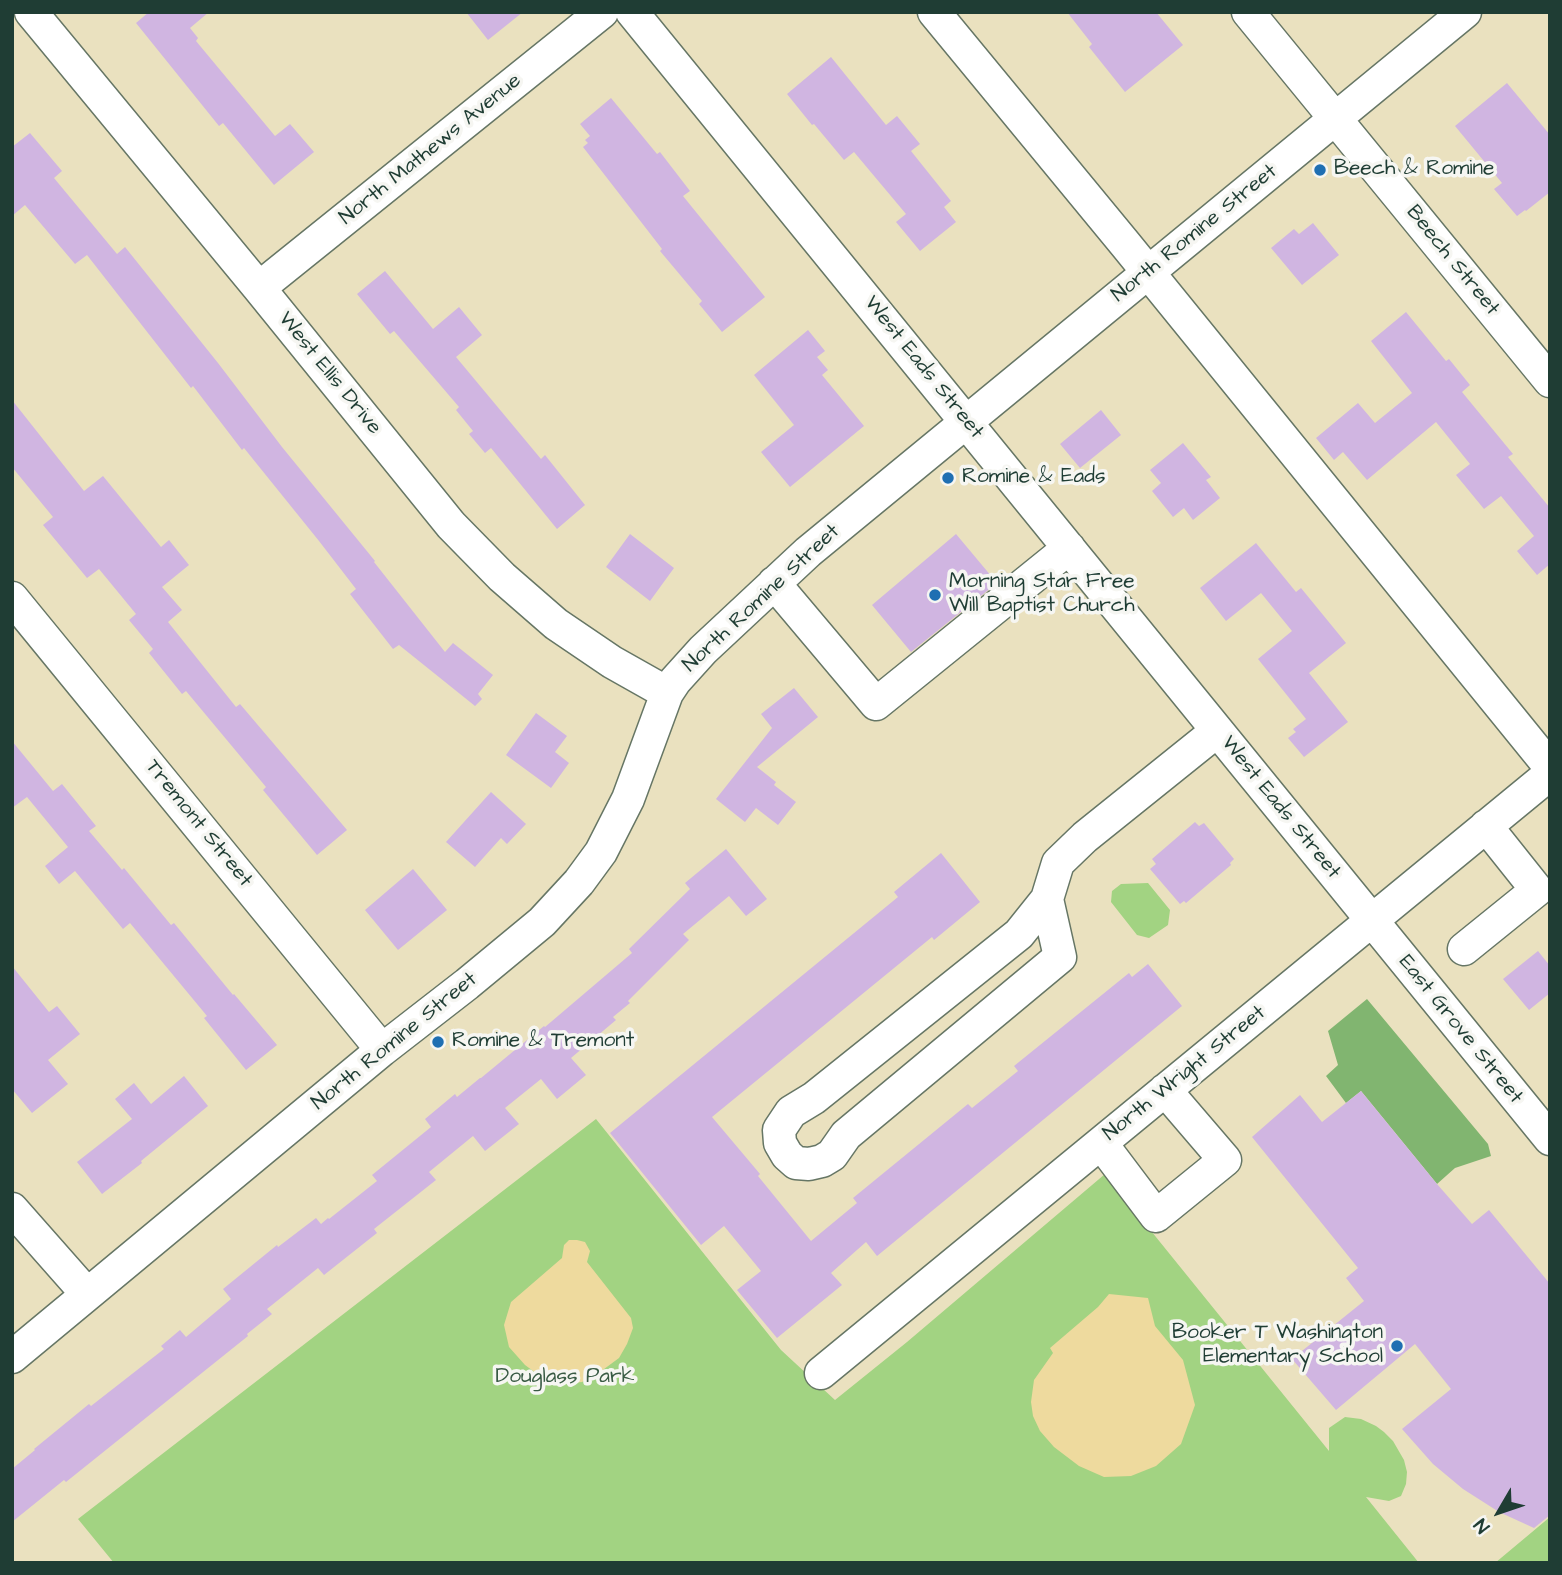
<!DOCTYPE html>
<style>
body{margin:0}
#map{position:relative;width:1562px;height:1575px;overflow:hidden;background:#eae1bf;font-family:"Architects Daughter",sans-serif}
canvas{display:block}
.frame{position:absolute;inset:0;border:14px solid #1f3d34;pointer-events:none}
.north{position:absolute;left:1464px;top:1477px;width:70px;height:70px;-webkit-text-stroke:5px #f6f6f2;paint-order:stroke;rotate:231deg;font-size:19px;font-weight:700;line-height:28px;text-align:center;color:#1f3d34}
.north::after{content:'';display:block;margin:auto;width:24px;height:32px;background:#1f3d34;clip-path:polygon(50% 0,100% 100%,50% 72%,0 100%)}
</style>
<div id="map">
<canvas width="1562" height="1575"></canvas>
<div class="frame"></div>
<div class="north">N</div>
</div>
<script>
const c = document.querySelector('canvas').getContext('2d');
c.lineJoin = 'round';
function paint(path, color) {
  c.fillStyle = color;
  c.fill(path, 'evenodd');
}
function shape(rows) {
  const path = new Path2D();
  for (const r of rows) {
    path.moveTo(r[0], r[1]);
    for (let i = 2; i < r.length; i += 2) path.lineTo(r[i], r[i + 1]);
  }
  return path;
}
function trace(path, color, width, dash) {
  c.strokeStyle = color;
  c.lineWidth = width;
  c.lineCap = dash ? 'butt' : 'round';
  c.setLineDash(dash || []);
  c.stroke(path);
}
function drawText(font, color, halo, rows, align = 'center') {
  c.font = font + ' "Architects Daughter",sans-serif';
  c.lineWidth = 7;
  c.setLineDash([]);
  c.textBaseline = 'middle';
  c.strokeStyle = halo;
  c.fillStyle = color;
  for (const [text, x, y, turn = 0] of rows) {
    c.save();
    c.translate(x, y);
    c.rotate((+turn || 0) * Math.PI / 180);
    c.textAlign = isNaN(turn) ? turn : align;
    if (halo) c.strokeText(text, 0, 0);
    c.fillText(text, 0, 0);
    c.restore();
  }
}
const green = shape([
 [1148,883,1170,910,1168,925,1149,938,1137,935,1111,902,1112,891,1121,884],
 [596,1119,781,1350,835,1400,907,1342,1105,1174,1329,1451,1329,1428,1345,1417,1361,1419,1376,1426,1384,1432,1393,1441,1404,1460,1407,1472,1406,1484,1401,1496,1389,1501,1366,1497,1419,1563,114,1563,78,1519],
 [1550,1517,1550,1563,1495,1563]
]);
const forest = shape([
 [1367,999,1488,1144,1491,1156,1455,1168,1437,1184,1361,1091,1346,1103,1326,1076,1338,1065,1328,1031]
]);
const sand = shape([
 [569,1240,577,1240,585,1242,590,1251,587,1262,631,1318,633,1328,627,1344,619,1358,596,1375,582,1382,561,1384,544,1379,525,1365,509,1347,504,1325,511,1302,562,1258,564,1245],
 [1109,1294,1148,1298,1155,1326,1183,1360,1195,1405,1181,1444,1156,1466,1131,1476,1104,1477,1079,1466,1054,1447,1040,1431,1033,1416,1031,1402,1034,1380,1053,1353,1050,1348,1098,1307]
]);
const building = shape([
 [149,12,209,12,190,28,198,38,196,41,275,136,290,124,314,152,274,185,223,123,219,126,136,23],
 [466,12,523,12,488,40],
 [1067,12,1156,12,1183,45,1125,92,1089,47,1092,44],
 [831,57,886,125,897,116,920,144,911,151,951,201,944,207,956,222,920,251,896,222,906,214,854,152,844,160,814,124,812,125,787,94],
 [1507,83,1550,135,1550,192,1526,211,1525,210,1517,216,1494,189,1502,183,1455,126],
 [611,98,657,154,660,152,690,191,683,196,765,297,722,332,699,304,702,301,660,251,662,249,583,147,588,143,585,140,590,136,580,124],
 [30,133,62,171,54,178,117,254,125,247,218,363,282,447,375,561,374,562,445,652,453,643,493,675,478,694,482,699,475,706,399,645,393,649,350,594,356,589,319,541,244,448,242,450,193,386,191,388,87,255,75,264,25,205,12,216,12,147],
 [1313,223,1339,255,1302,285,1271,248,1294,229,1299,234],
 [385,271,433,329,459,307,482,335,456,357,541,459,545,455,585,505,557,529,491,448,485,453,469,434,473,431,456,410,459,407,394,331,390,334,357,294],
 [1406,312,1446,361,1449,359,1470,385,1462,392,1513,454,1508,457,1550,508,1550,564,1537,575,1517,551,1534,536,1501,496,1484,509,1456,475,1470,464,1436,422,1367,480,1343,452,1334,460,1316,438,1358,403,1375,423,1412,393,1371,341],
 [808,330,825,351,817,357,828,370,822,375,864,426,790,487,761,452,794,425,754,375],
 [12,400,84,491,103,476,161,547,169,540,189,565,162,587,182,610,168,622,236,707,240,704,347,830,317,855,263,790,266,787,186,691,182,694,149,653,153,649,129,620,136,614,99,569,87,578,43,525,53,517,12,467],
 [1101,410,1121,435,1080,468,1060,444],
 [1183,443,1211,477,1206,480,1220,498,1193,520,1184,508,1173,517,1152,491,1161,483,1150,470],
 [630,534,674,568,650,601,606,567],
 [956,534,997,583,911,652,872,605],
 [1256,543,1296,592,1301,588,1346,643,1309,673,1348,722,1304,757,1288,738,1296,732,1293,729,1306,719,1258,659,1292,631,1261,593,1226,621,1200,588],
 [794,688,818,717,757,767,776,782,774,785,796,802,778,825,756,808,745,822,716,799,772,728,761,714],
 [536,713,567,736,555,752,569,763,551,788,506,755],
 [12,741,53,791,62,784,96,826,89,831,122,870,124,868,171,925,174,923,233,995,234,994,277,1045,246,1070,204,1018,207,1016,130,923,123,929,75,871,59,884,45,866,68,847,27,797,12,808],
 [491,792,526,824,507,844,501,838,475,867,446,842],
 [1195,822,1199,826,1204,823,1234,859,1230,863,1231,865,1186,903,1184,901,1180,904,1150,869,1156,864,1152,859],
 [726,849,767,899,746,916,729,896,683,934,689,940,628,1001,630,1003,613,1017,616,1020,571,1058,586,1075,557,1099,541,1079,505,1108,519,1124,485,1151,473,1136,429,1172,436,1180,374,1229,377,1233,324,1275,318,1268,267,1309,272,1314,247,1334,248,1336,66,1482,64,1480,12,1522,12,1469,35,1450,34,1449,89,1404,91,1406,164,1349,161,1346,180,1330,186,1337,231,1299,223,1289,277,1245,278,1247,316,1218,321,1224,328,1218,329,1219,377,1181,372,1175,431,1127,425,1119,455,1094,457,1097,480,1078,481,1078,544,1026,545,1027,632,953,629,949,690,889,685,883],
 [941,853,980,902,934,940,932,937,712,1117,760,1174,758,1176,811,1241,857,1203,853,1198,968,1104,972,1108,1018,1071,1014,1066,1129,973,1132,977,1148,964,1182,1006,877,1256,866,1242,831,1273,842,1285,777,1338,737,1290,761,1271,724,1226,701,1245,610,1133,898,897,894,892],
 [413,869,447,910,398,950,365,910],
 [1538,951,1550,966,1550,993,1529,1010,1503,979],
 [12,966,49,1012,57,1006,80,1034,48,1060,68,1084,32,1113,12,1089],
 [184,1076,208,1106,141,1161,142,1163,102,1194,77,1162,132,1119,115,1099,134,1083,151,1104],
 [1361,1091,1437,1184,1472,1224,1489,1210,1550,1284,1550,1515,1534,1528,1499,1512,1463,1489,1433,1464,1402,1429,1451,1389,1415,1344,1336,1410,1292,1359,1364,1301,1346,1278,1358,1268,1252,1137,1300,1095,1322,1122]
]);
const minor = shape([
 [31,12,259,288,451,525,502,577,556,624,612,662,667,693],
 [632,12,1550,1139],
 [934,12,1126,245,1550,767],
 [1248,12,1550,381],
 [259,288,602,12],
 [774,583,876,704,1069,548],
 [12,598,382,1050],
 [1047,899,1060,957,846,1135,832,1155,822,1161,809,1164,796,1163,787,1155,780,1143,779,1130,791,1112,814,1098,1019,934,1047,899,1058,863,1085,837,1217,731],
 [1464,949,1537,890,1486,826],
 [1101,1143,1156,1216,1225,1160,1165,1090],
 [12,1209,87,1294],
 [12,1357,382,1050,467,984,542,922,579,882,601,852,628,799,667,693,675,681,703,650,808,552,1465,12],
 [821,1373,1550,774]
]);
const markers = [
 [1320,170,7,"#1f6fb2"],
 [948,478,7,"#1f6fb2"],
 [935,595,7,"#1f6fb2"],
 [438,1042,7,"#1f6fb2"],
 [1397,1346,7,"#1f6fb2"]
];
const streetNames = [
 ["North Mathews Avenue",431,150,-39],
 ["North Romine Street",1195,234,-39],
 ["Beech Street",1452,261,51],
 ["West Eads Street",923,368,51],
 ["West Ellis Drive",329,374,51],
 ["North Romine Street",762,599,-43],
 ["West Eads Street",1280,808,51],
 ["Tremont Street",198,824,51],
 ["East Grove Street",1460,1030,51],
 ["North Romine Street",395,1042,-39],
 ["North Wright Street",1185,1074,-39]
];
const poiNames = [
 ["Beech & Romine",1334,170],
 ["Romine & Eads",962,478],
 ["Morning Star Free",949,583],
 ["Will Baptist Church",949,607],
 ["Romine & Tremont",452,1042],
 ["Booker T Washington",1383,1334,"right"],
 ["Elementary School",1383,1358,"right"]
];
const parkNames = [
 ["Douglass Park",565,1378]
];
paint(green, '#a2d382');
paint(forest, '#81b570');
paint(sand, '#eeda9e');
paint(building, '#d0b5e1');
trace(minor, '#667665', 35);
trace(minor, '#fff', 32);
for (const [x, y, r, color] of markers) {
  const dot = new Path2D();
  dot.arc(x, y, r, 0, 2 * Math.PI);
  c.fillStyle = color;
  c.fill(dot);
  trace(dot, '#f6f6f2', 2.5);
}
drawText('21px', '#1f3d34', '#f6f6f2', streetNames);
drawText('21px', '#1f3d34', '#f6f6f2', poiNames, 'left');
drawText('21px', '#395b44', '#f6f6f2', parkNames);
</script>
